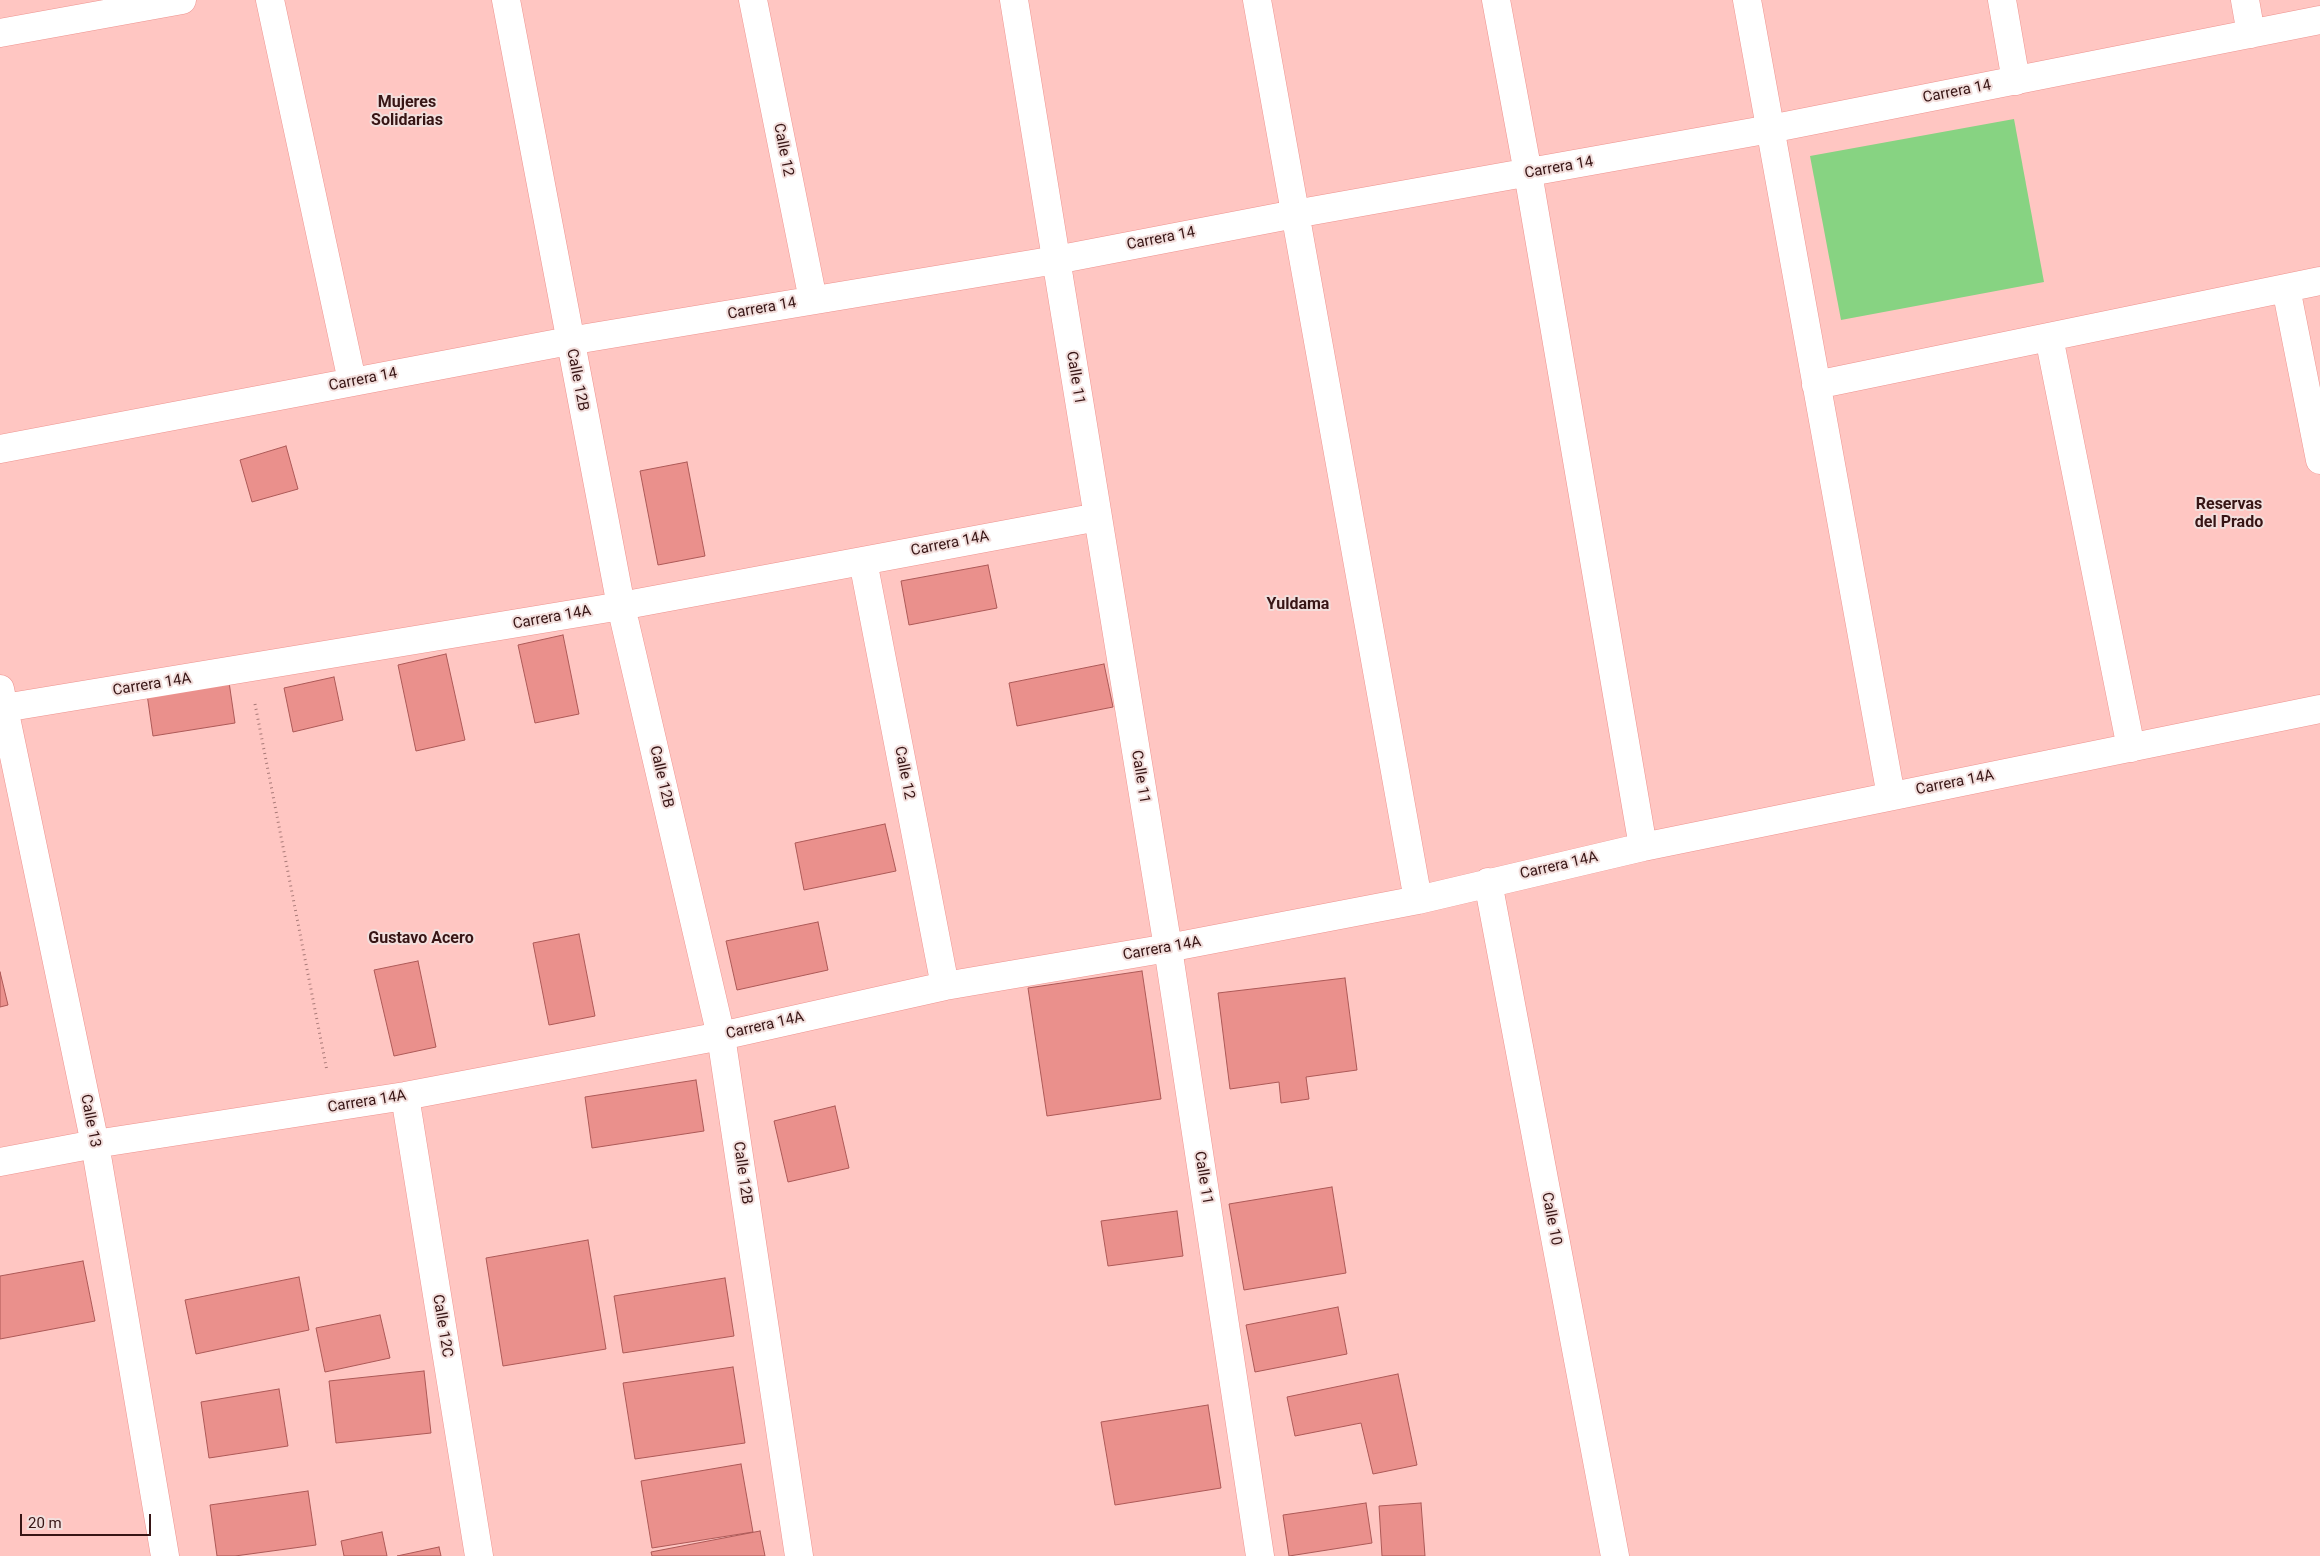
<!DOCTYPE html>
<style>
body{margin:0}
#map{position:relative;width:2320px;height:1556px;overflow:hidden;background:#ffc6c2;font-family:Roboto,sans-serif}
canvas{display:block}
.scale{position:absolute;left:20px;top:1514px;width:131px;height:22px;box-sizing:border-box;border:2px solid #371515;border-top:0;padding-left:6px;font-size:15px;line-height:18px;white-space:nowrap;color:#371515;-webkit-text-stroke:4px #f2dedc;paint-order:stroke}
</style>
<div id="map">
<canvas width="2320" height="1556"></canvas>
<div class="scale">20 m</div>
</div>
<script>
const c = document.querySelector('canvas').getContext('2d');
c.lineJoin = 'round';
function paint(path, color) {
  c.fillStyle = color;
  c.fill(path, 'evenodd');
}
function shape(rows) {
  const path = new Path2D();
  for (const r of rows) {
    path.moveTo(r[0], r[1]);
    for (let i = 2; i < r.length; i += 2) path.lineTo(r[i], r[i + 1]);
  }
  return path;
}
function trace(path, color, width, dash) {
  c.strokeStyle = color;
  c.lineWidth = width;
  c.lineCap = dash ? 'butt' : 'round';
  c.setLineDash(dash || []);
  c.stroke(path);
}
function drawText(font, color, halo, rows, align = 'center') {
  c.font = font + ' Roboto,sans-serif';
  c.lineWidth = 4;
  c.setLineDash([]);
  c.textBaseline = 'middle';
  c.strokeStyle = halo;
  c.fillStyle = color;
  for (const [text, x, y, turn = 0] of rows) {
    c.save();
    c.translate(x, y);
    c.rotate((+turn || 0) * Math.PI / 180);
    c.textAlign = isNaN(turn) ? turn : align;
    if (halo) c.strokeText(text, 0, 0);
    c.fillText(text, 0, 0);
    c.restore();
  }
}
const green = shape([
 [2014,119,2044,282,1841,320,1810,156]
]);
const building = shape([
 [286,446,298,489,252,502,240,460,286,446],
 [687,462,705,556,658,565,640,471,687,462],
 [988,565,997,608,909,625,901,581,988,565],
 [563,635,579,714,535,723,518,645,563,635],
 [446,654,465,740,416,751,398,665,446,654],
 [1104,664,1113,707,1017,726,1009,683,1104,664],
 [334,677,343,720,293,732,284,688,334,677],
 [229,682,235,723,153,736,147,694,229,682],
 [885,824,896,871,804,890,795,843,885,824],
 [818,922,828,970,737,990,726,941,818,922],
 [579,934,595,1016,549,1025,533,943,579,934],
 [418,961,436,1047,394,1056,374,970,418,961],
 [1142,971,1161,1099,1047,1116,1028,988,1142,971],
 [0,972,8,1005,0,1007,0,972],
 [1345,978,1357,1070,1306,1077,1309,1099,1281,1103,1279,1082,1230,1089,1218,993,1345,978],
 [696,1080,704,1131,592,1148,585,1097,696,1080],
 [835,1106,849,1168,788,1182,774,1121,835,1106],
 [1332,1187,1346,1273,1244,1290,1229,1204,1332,1187],
 [1177,1211,1183,1256,1108,1266,1101,1221,1177,1211],
 [588,1240,606,1349,503,1366,486,1258,588,1240],
 [83,1261,95,1321,0,1339,0,1276,83,1261],
 [299,1277,309,1330,196,1354,185,1300,299,1277],
 [725,1278,734,1336,623,1353,614,1296,725,1278],
 [1338,1307,1347,1354,1255,1372,1246,1325,1338,1307],
 [380,1315,390,1358,325,1372,316,1328,380,1315],
 [733,1367,745,1443,635,1459,623,1383,733,1367],
 [424,1371,431,1433,336,1443,329,1381,424,1371],
 [1398,1374,1417,1465,1373,1474,1361,1423,1295,1436,1287,1397,1398,1374],
 [279,1389,288,1446,209,1458,201,1402,279,1389],
 [1208,1405,1221,1488,1115,1505,1101,1422,1208,1405],
 [741,1464,753,1532,652,1548,641,1481,741,1464],
 [308,1491,316,1545,235,1556,217,1556,210,1505,308,1491],
 [1366,1503,1372,1543,1289,1556,1283,1515,1366,1503],
 [1421,1503,1425,1556,1382,1556,1379,1506,1421,1503],
 [760,1531,765,1556,652,1556,651,1552,760,1531],
 [382,1532,387,1556,344,1556,341,1541,382,1532],
 [439,1547,441,1556,397,1556,439,1547]
]);
const path = shape([
 [255,704,327,1071]
]);
const minor = shape([
 [270,0,352,381],
 [506,0,621,606,721,1036,799,1556],
 [753,0,813,300],
 [1014,0,1168,948,1260,1556],
 [1257,0,1418,900],
 [1496,0,1528,173,1643,847],
 [1747,0,1891,796],
 [2002,0,2016,81],
 [2245,0,2251,34],
 [0,33,182,0],
 [2286,288,2320,460],
 [2049,337,2131,748],
 [1816,385,2320,281],
 [0,449,569,341,1056,260,1295,214,1770,129,2320,20],
 [863,561,945,986],
 [0,689,95,1144,165,1556],
 [4,708,621,606,1098,517],
 [1488,882,1615,1556],
 [405,1096,479,1556],
 [0,1162,95,1144,405,1096,721,1036,945,986,1168,948,1418,900,1643,847,2320,709]
]);
const streetNames = [
 ["Carrera 14",1957,92,-11],
 ["Calle 12",783,150,79],
 ["Carrera 14",1559,168,-10],
 ["Carrera 14",1161,239,-11],
 ["Carrera 14",762,309,-10],
 ["Calle 11",1075,378,81],
 ["Carrera 14",363,380,-11],
 ["Calle 12B",577,380,79],
 ["Carrera 14A",950,544,-11],
 ["Carrera 14A",552,618,-10],
 ["Carrera 14A",152,685,-9],
 ["Calle 12",904,773,79],
 ["Calle 12B",661,777,77],
 ["Calle 11",1140,777,81],
 ["Carrera 14A",1955,783,-11],
 ["Carrera 14A",1559,866,-13],
 ["Carrera 14A",1162,949,-10],
 ["Carrera 14A",765,1026,-13],
 ["Carrera 14A",367,1102,-9],
 ["Calle 13",90,1121,79],
 ["Calle 12B",742,1173,82],
 ["Calle 11",1203,1178,81],
 ["Calle 10",1551,1219,79],
 ["Calle 12C",442,1326,81]
];
const neighbourhoodNames = [
 ["Mujeres",407,103],
 ["Solidarias",407,121],
 ["Reservas",2229,505],
 ["del Prado",2229,523],
 ["Yuldama",1298,605],
 ["Gustavo Acero",421,939]
];
paint(green, '#87d382');
paint(building, '#ea908c');
trace(building, '#ad5957', 1);
trace(minor, '#ed938f', 29);
trace(path, '#a97a78', 3, [1, 4]);
trace(minor, '#fff', 28);
drawText('15px', '#371515', '#f2dedc', streetNames);
drawText('bold 16px', '#371515', '#f2dedc', neighbourhoodNames);
</script>
